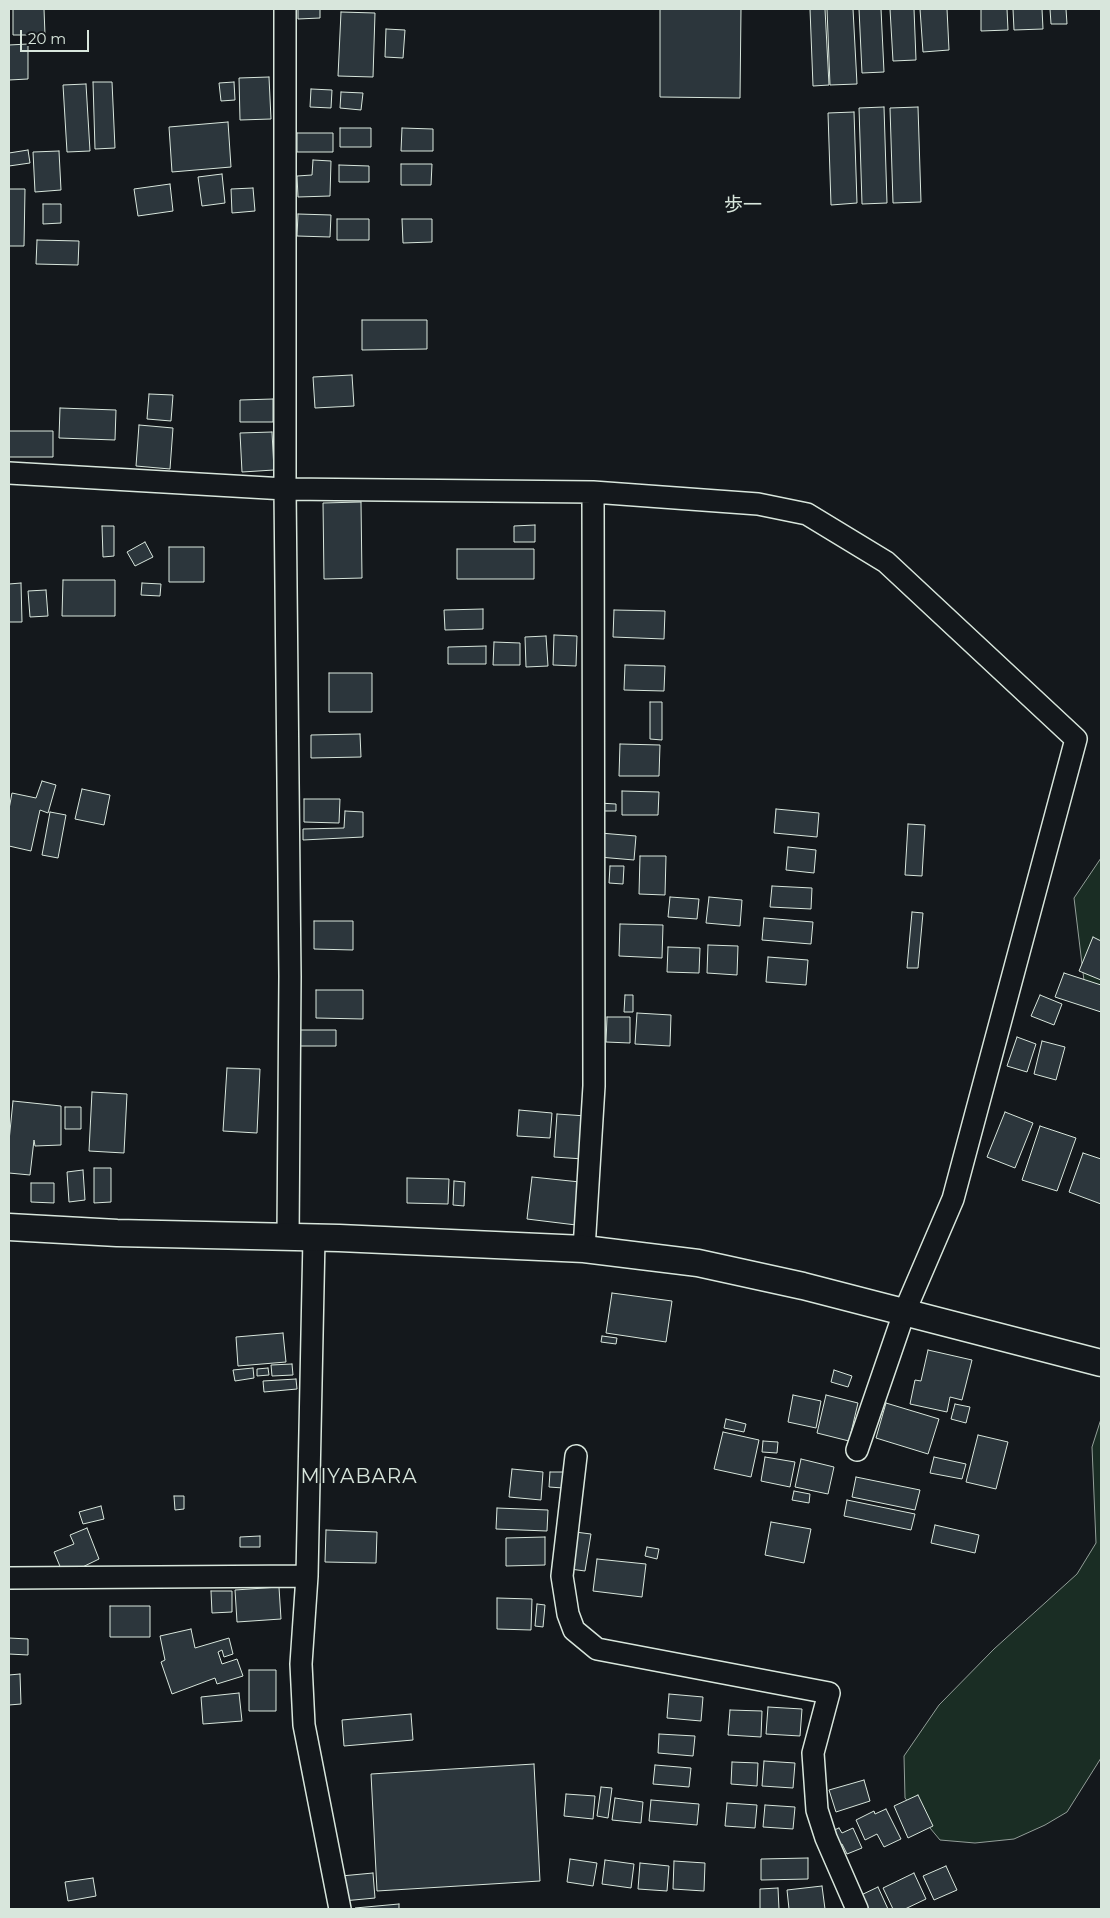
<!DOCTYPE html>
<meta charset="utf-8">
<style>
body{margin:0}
#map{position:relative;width:1110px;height:1918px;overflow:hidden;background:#14181c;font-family:Montserrat,sans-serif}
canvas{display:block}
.frame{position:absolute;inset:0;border:10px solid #d8e6dc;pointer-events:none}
.scale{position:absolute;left:20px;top:30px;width:69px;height:22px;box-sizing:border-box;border:2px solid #d8e6dc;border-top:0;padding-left:6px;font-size:15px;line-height:18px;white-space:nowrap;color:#d8e6dc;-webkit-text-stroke:4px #14181c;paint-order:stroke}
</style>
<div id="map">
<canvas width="1110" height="1918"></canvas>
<div class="frame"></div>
<div class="scale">20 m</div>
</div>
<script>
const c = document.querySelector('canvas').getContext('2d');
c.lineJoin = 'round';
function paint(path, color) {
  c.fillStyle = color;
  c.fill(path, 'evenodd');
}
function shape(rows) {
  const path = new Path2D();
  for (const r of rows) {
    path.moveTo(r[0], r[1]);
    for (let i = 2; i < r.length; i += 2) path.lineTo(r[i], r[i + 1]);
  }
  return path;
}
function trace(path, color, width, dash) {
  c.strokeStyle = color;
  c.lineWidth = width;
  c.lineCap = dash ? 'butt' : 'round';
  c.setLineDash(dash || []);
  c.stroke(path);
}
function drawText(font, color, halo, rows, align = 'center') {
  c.font = font + ' Montserrat,"Noto Sans JP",sans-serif';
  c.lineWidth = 4;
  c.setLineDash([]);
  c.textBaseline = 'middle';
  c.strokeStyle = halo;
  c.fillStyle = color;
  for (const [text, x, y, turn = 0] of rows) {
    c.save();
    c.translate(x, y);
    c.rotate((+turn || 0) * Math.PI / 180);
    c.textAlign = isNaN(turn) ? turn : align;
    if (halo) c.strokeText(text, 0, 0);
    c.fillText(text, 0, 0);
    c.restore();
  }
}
const green = shape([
 [1101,858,1101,996,1085,989,1074,898,1101,858],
 [1101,1419,1101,1758,1067,1812,1045,1825,1014,1839,975,1843,940,1840,905,1798,904,1756,939,1705,994,1649,1077,1574,1096,1543,1092,1447,1101,1419]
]);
const building = shape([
 [13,9,44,9,45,35,13,35,13,9],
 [298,9,320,9,320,18,298,19,298,9],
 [660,9,741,9,740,98,660,97,660,9],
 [810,9,825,9,829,85,813,86,810,9],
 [827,9,853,9,857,84,830,85,827,9],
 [859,9,881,9,884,72,862,73,859,9],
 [890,9,914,9,916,60,893,61,890,9],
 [920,9,947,9,949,50,923,52,920,9],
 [981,9,1007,9,1008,30,981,31,981,9],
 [1013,9,1042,9,1043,29,1014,30,1013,9],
 [1050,9,1066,9,1067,24,1051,24,1050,9],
 [341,12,375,13,373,77,338,76,341,12],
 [386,29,405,30,403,58,385,57,386,29],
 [28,44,28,79,9,80,9,45,28,44],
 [269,77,271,119,240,120,239,78,269,77],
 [93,82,112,82,115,148,95,149,93,82],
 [234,82,235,100,221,101,219,83,234,82],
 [86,84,90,151,67,152,63,85,86,84],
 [311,89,332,90,331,108,310,107,311,89],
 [341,92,363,93,361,110,340,108,341,92],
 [884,107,887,203,862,204,859,108,884,107],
 [918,107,921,202,893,203,890,108,918,107],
 [854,112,857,203,831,205,828,113,854,112],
 [228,122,231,167,172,172,169,127,228,122],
 [340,128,371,128,371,147,340,147,340,128],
 [402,128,433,129,433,151,401,151,402,128],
 [297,133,333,133,333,152,297,152,297,133],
 [28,150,30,163,9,166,9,153,28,150],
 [59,151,61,190,35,192,33,152,59,151],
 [313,160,331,161,330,196,298,197,297,176,312,175,313,160],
 [401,164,432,164,431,185,401,185,401,164],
 [339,165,369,166,369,182,339,182,339,165],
 [222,174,225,203,202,206,198,177,222,174],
 [170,184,173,211,138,216,134,189,170,184],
 [253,188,255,211,232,213,231,189,253,188],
 [9,189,25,189,24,246,9,246,9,189],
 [43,204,61,204,61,223,43,224,43,204],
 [298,214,331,215,330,237,297,236,298,214],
 [337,219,369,219,369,240,337,240,337,219],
 [402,219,432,219,432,242,403,243,402,219],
 [37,240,79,241,78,265,36,264,37,240],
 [362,320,427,320,427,349,362,350,362,320],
 [352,375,354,406,315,408,313,377,352,375],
 [149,394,173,395,171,421,147,419,149,394],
 [273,399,273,422,240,422,240,400,273,399],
 [60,408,116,410,115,440,59,438,60,408],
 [139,425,173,428,170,469,136,466,139,425],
 [9,431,53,431,53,457,9,457,9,431],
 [272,432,274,470,242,472,240,433,272,432],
 [361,502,362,578,324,579,323,503,361,502],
 [535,525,535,542,514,542,514,526,535,525],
 [102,526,114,526,114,556,103,557,102,526],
 [145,542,153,557,135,566,127,552,145,542],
 [169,547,204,547,204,582,169,582,169,547],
 [457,549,534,549,534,579,457,579,457,549],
 [63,580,115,580,115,616,62,616,63,580],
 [21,583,22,622,9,622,9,584,21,583],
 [142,583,161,584,160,596,141,595,142,583],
 [46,590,48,616,30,617,28,591,46,590],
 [483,609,483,629,445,630,444,610,483,609],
 [614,610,665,611,664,639,613,637,614,610],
 [554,635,577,636,576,666,553,665,554,635],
 [546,636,548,666,526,667,525,637,546,636],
 [494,642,520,643,520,665,493,665,494,642],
 [486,646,486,664,448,664,448,647,486,646],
 [625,665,665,666,664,691,624,690,625,665],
 [329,673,372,673,372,712,329,712,329,673],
 [650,702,662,702,662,740,650,739,650,702],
 [360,734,361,757,311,758,311,735,360,734],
 [620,744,660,745,659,776,619,776,620,744],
 [42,781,56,785,48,813,40,810,31,851,9,846,9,809,12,793,36,798,42,781],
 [82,789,110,795,104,825,75,819,82,789],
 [622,791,659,792,658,815,622,815,622,791],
 [304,799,340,799,339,823,304,822,304,799],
 [599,803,616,804,616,811,599,811,599,803],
 [776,809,819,813,817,837,774,833,776,809],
 [345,811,363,812,363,837,303,840,303,829,344,828,345,811],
 [50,812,66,815,58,858,42,855,50,812],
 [908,824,925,825,922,876,905,875,908,824],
 [600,833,636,836,634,860,599,857,600,833],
 [788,847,816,850,814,873,786,870,788,847],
 [640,856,666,856,665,895,639,894,640,856],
 [610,866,624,866,623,884,609,883,610,866],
 [772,886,812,888,811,909,770,907,772,886],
 [670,897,699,899,697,919,668,917,670,897],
 [709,897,742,900,740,926,706,923,709,897],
 [912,912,923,913,918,968,907,968,912,912],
 [764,918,813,922,811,944,762,940,764,918],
 [314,921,353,921,353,950,314,949,314,921],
 [620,924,663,925,662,958,619,956,620,924],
 [1093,937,1101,941,1101,980,1079,971,1093,937],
 [708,945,738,946,737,975,707,973,708,945],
 [668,947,700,948,699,973,667,972,668,947],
 [768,957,808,960,806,985,766,982,768,957],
 [1064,973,1101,985,1101,1012,1055,997,1064,973],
 [316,990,363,990,363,1019,316,1018,316,990],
 [625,995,633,995,633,1012,624,1012,625,995],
 [1040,995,1062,1004,1054,1025,1031,1016,1040,995],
 [637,1013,671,1015,670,1046,635,1044,637,1013],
 [607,1017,630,1017,630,1043,606,1042,607,1017],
 [300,1030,336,1030,336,1046,300,1046,300,1030],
 [1017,1037,1036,1044,1027,1072,1007,1066,1017,1037],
 [1042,1041,1065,1047,1056,1080,1034,1074,1042,1041],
 [227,1068,260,1069,257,1133,223,1131,227,1068],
 [92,1092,127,1094,124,1153,89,1151,92,1092],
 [13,1101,61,1106,61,1145,35,1146,34,1140,30,1175,9,1173,9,1141,13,1101],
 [65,1107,81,1107,81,1129,65,1129,65,1107],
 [519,1110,552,1113,550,1138,517,1136,519,1110],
 [1005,1112,1033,1123,1015,1168,987,1157,1005,1112],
 [557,1114,586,1116,583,1159,554,1157,557,1114],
 [1040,1126,1076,1138,1057,1191,1022,1180,1040,1126],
 [1083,1153,1101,1159,1101,1204,1069,1192,1083,1153],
 [94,1168,111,1168,111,1202,94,1203,94,1168],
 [83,1170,85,1200,69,1202,67,1172,83,1170],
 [532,1177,580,1182,576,1225,527,1219,532,1177],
 [407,1178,449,1179,448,1204,407,1203,407,1178],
 [454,1181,465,1182,464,1206,453,1205,454,1181],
 [31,1183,54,1183,54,1203,31,1202,31,1183],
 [612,1293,672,1301,666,1342,606,1333,612,1293],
 [283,1333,286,1362,238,1366,236,1337,283,1333],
 [602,1336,617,1338,616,1344,601,1342,602,1336],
 [928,1350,972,1360,962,1400,950,1397,947,1412,910,1404,915,1380,921,1381,928,1350],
 [292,1364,293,1375,272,1376,271,1365,292,1364],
 [253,1368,254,1378,235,1381,233,1370,253,1368],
 [268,1368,269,1375,257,1376,257,1369,268,1368],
 [834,1370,852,1376,848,1387,831,1382,834,1370],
 [296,1379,297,1389,264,1392,263,1381,296,1379],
 [793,1395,821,1401,816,1428,788,1422,793,1395],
 [826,1395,858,1403,849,1441,817,1433,826,1395],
 [886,1403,939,1419,928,1454,876,1438,886,1403],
 [955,1404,970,1407,966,1423,951,1419,955,1404],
 [726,1419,746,1424,744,1432,724,1428,726,1419],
 [723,1432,759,1440,751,1477,714,1469,723,1432],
 [978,1435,1008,1442,996,1489,966,1482,978,1435],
 [763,1441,778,1442,777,1453,762,1452,763,1441],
 [765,1457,795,1462,790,1487,761,1481,765,1457],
 [934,1457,966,1464,962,1479,930,1473,934,1457],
 [801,1459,834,1467,828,1494,795,1487,801,1459],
 [512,1469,543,1472,541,1500,509,1497,512,1469],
 [550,1472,564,1472,563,1488,549,1487,550,1472],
 [856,1477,920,1490,915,1510,852,1497,856,1477],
 [794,1491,810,1494,809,1503,792,1500,794,1491],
 [174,1496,184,1496,184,1509,175,1510,174,1496],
 [847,1500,915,1514,911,1530,844,1516,847,1500],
 [101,1506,104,1519,83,1524,79,1512,101,1506],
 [497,1508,548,1510,547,1531,496,1529,497,1508],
 [771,1522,811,1529,804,1563,765,1555,771,1522],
 [935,1525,979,1535,975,1553,931,1543,935,1525],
 [87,1528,99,1559,64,1576,54,1552,74,1544,70,1535,87,1528],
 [326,1530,377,1532,376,1563,325,1562,326,1530],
 [575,1532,591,1534,585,1571,570,1569,575,1532],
 [260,1536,260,1547,240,1547,240,1537,260,1536],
 [545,1537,545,1565,506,1566,506,1538,545,1537],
 [647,1547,659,1549,657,1559,645,1556,647,1547],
 [597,1559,646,1564,642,1597,593,1591,597,1559],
 [279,1587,281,1619,237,1622,235,1590,279,1587],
 [211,1591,232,1591,232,1612,212,1613,211,1591],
 [497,1598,532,1599,531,1630,497,1629,497,1598],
 [537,1604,545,1605,543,1627,535,1626,537,1604],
 [110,1606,150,1606,150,1637,110,1637,110,1606],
 [191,1629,195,1648,229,1638,233,1654,224,1657,222,1650,218,1652,222,1664,237,1659,243,1676,217,1684,215,1678,172,1694,161,1662,165,1660,160,1636,191,1629],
 [9,1638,28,1639,28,1655,9,1654,9,1638],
 [249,1670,276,1670,276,1711,249,1711,249,1670],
 [20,1674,21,1704,9,1705,9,1675,20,1674],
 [239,1693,242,1721,203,1724,201,1697,239,1693],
 [669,1694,703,1697,701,1721,667,1718,669,1694],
 [768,1707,802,1709,800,1736,766,1734,768,1707],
 [730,1710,762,1711,761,1737,728,1735,730,1710],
 [411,1714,413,1740,344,1746,342,1720,411,1714],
 [659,1734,695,1736,693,1756,658,1753,659,1734],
 [764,1761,795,1763,793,1788,762,1786,764,1761],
 [732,1762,758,1763,757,1786,731,1784,732,1762],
 [534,1764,540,1881,377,1891,371,1774,534,1764],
 [655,1765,691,1768,689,1787,653,1784,655,1765],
 [864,1780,870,1801,836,1812,829,1790,864,1780],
 [601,1787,612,1788,608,1818,597,1816,601,1787],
 [566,1794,595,1796,593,1819,564,1816,566,1794],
 [918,1795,933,1826,908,1838,894,1806,918,1795],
 [615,1798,643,1802,641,1823,612,1820,615,1798],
 [651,1800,699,1804,697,1825,649,1821,651,1800],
 [727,1803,757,1805,755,1828,725,1826,727,1803],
 [765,1805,795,1807,793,1829,763,1827,765,1805],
 [886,1809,901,1839,884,1847,877,1834,865,1840,856,1820,874,1811,875,1814,886,1809],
 [839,1828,842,1833,853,1828,862,1848,847,1854,842,1844,834,1848,827,1833,839,1828],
 [808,1858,808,1879,761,1880,761,1859,808,1858],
 [570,1859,597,1863,593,1886,567,1882,570,1859],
 [605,1860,634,1864,631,1888,602,1884,605,1860],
 [674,1861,705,1863,704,1891,673,1889,674,1861],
 [640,1863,669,1866,667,1891,638,1889,640,1863],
 [946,1866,957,1890,934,1900,923,1876,946,1866],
 [373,1873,375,1898,343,1901,341,1876,373,1873],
 [914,1873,926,1899,905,1909,893,1909,883,1888,914,1873],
 [93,1878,96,1896,68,1901,65,1882,93,1878],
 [822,1886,825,1909,789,1909,787,1890,822,1886],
 [878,1887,888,1909,865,1909,859,1896,878,1887],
 [778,1888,779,1909,760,1909,760,1889,778,1888],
 [399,1904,399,1909,355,1909,355,1908,399,1904]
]);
const minor = shape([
 [285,9,285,489,290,976,288,1238],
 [9,473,285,489,593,492,758,504,807,514,886,562,1076,739,953,1199,904,1313,857,1450],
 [314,1238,307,1576,301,1664,304,1725,340,1909],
 [584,1249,594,1086,593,492],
 [576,1456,562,1576,568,1614,574,1630,597,1649,829,1693,813,1753,817,1810,826,1838,857,1909],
 [9,1578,307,1576]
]);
const tertiary = shape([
 [9,1227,117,1233,339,1238,584,1249,698,1263,803,1286,1101,1363]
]);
const neighbourhoodNames = [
 ["歩一",743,205]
];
const quarterNames = [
 ["MIYABARA",359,1477]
];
paint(green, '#1a2d24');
trace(green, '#939e99', 1);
paint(building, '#2c363c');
trace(building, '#d8e6dc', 1);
trace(minor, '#d8e6dc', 24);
trace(tertiary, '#d8e6dc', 29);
trace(minor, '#14181c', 21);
trace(tertiary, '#14181c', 26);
drawText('19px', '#d8e6dc', '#14181c', neighbourhoodNames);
c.letterSpacing = '1px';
drawText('20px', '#d8e6dc', '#14181c', quarterNames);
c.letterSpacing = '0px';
</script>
